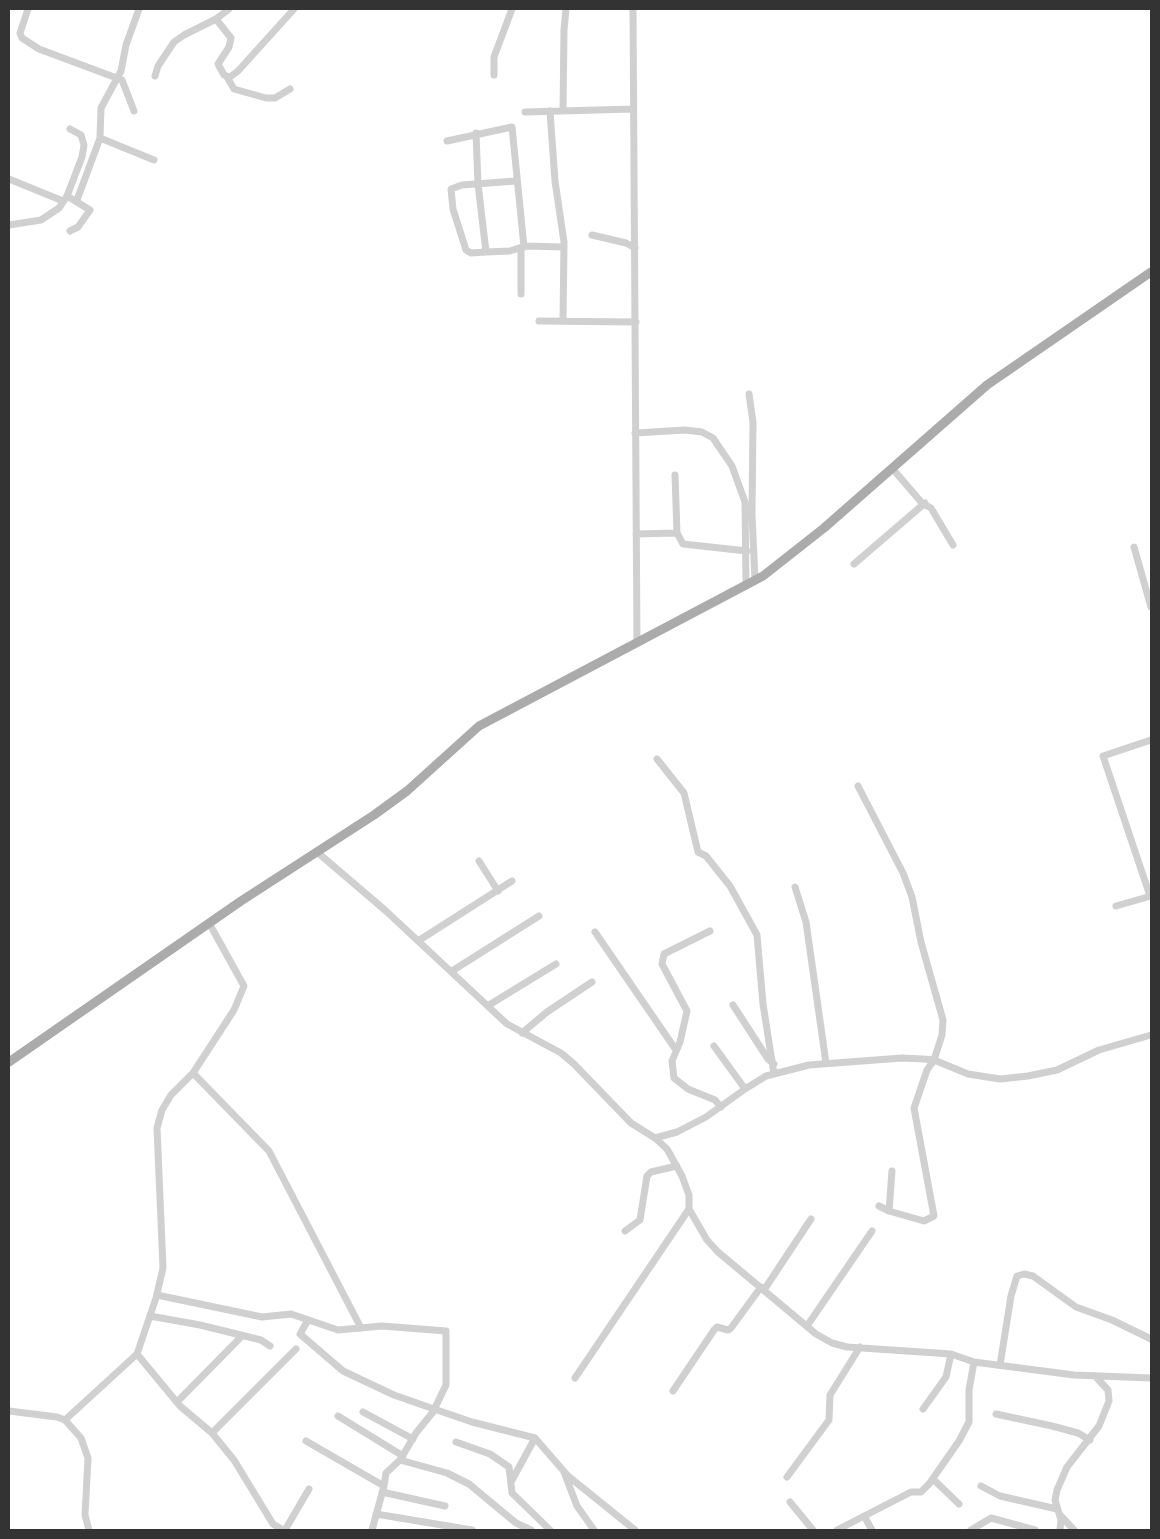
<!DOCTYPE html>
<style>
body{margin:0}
#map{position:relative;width:1160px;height:1539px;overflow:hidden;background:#fff;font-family:"DM Sans",sans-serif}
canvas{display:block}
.frame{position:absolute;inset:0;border:10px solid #333;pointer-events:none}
</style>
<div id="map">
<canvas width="1160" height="1539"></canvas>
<div class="frame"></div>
</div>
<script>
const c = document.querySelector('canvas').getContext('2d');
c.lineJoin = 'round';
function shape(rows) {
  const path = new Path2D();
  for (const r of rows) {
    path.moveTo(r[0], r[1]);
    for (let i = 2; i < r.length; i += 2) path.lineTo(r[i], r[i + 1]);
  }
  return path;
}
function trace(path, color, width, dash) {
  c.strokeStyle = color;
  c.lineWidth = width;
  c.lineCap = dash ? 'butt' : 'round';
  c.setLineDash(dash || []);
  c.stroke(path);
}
const minor = shape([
 [28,9,20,33,22,38,39,49,122,80,134,111],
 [633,9,637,643],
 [216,19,231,38,229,47,218,64,224,75,230,77,238,71,294,9],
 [494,75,494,57,512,9],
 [155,76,158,66,174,42,184,35,216,19,229,9],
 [227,77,234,89,266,98,275,98,290,89],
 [550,111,555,181,564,242,563,321],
 [563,111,564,30,566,9],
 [525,112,633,109],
 [476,133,478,184,486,252],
 [100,138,154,160],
 [447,141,512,127,524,247],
 [9,179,63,201],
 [516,181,462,185,451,189,453,209,466,250,471,253,486,252,510,251,525,246,564,247],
 [67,196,90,210,78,227,70,231],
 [77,200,100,138,101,108,121,71,126,45,139,9],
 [9,225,41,220,59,208,67,196,82,157,84,145,81,135,70,129],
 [592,235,626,243,635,248],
 [521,248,521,294],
 [539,321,636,322],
 [749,394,753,422,752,514,755,580],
 [635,433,685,430,702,432,713,438,732,466,745,502,746,585],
 [892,468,922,503,931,508,953,545],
 [675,475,677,533,683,544,747,551],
 [636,534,677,533],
 [1134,547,1151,607],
 [854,564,925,503],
 [657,759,684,793,698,852,706,856,730,886,757,935,763,1004,774,1074],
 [858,786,903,873,912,897,921,942,943,1020,942,1035,934,1060,927,1070,914,1108,934,1216,924,1221,889,1211,879,1206],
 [317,852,386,911,507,1024,561,1053,574,1064,631,1123,655,1138,667,1149,682,1176,689,1195,689,1209,707,1240,718,1252,816,1334,832,1343,847,1347,951,1354,974,1362,1074,1375,1151,1378],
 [479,861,498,891],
 [795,887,806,922,826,1063],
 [1150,896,1103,756,1151,740],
 [1116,906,1151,896],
 [710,931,664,954,662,964,687,1011,680,1042,672,1061,674,1078,688,1089,715,1100,721,1107],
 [595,932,676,1050],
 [418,941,512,881],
 [452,971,539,916],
 [489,1005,556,964],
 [733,1005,768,1059,774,1064],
 [522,1033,547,1012,592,982],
 [714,1046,745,1089],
 [193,1073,269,1151,361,1328],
 [655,1138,677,1132,706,1117,745,1089,766,1076,809,1065,902,1058,923,1059,934,1060,968,1074,1000,1079,1028,1076,1057,1070,1099,1050,1151,1035],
 [889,1211,892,1171],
 [625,1231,640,1220,647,1176,651,1172,677,1166],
 [764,1290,811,1219],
 [157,1295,262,1317,291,1314,338,1330,382,1326,446,1331,446,1385,433,1412,416,1433,400,1460,386,1473,384,1486],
 [150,1316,200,1325,261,1340,270,1346],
 [308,1320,300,1334,343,1371,394,1395,434,1409,472,1422,535,1438,568,1476,635,1530],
 [807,1326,872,1231],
 [137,1354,180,1406,212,1433,234,1460,273,1524,283,1530],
 [1000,1365,1011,1296,1017,1276,1024,1274,1033,1276,1076,1307,1112,1320,1151,1339],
 [575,1378,689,1209],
 [673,1391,714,1330,717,1327,728,1330,731,1328,761,1287],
 [177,1402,242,1336],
 [923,1409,946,1377,951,1354],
 [9,1411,57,1417,65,1420,81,1438,88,1458,85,1515,89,1530],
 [363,1412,413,1439],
 [996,1414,1052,1426,1078,1433,1090,1440],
 [338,1416,403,1456],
 [65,1420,137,1354,156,1298,163,1268,157,1128,162,1110,171,1095,193,1073,234,1010,244,986,209,923],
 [212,1433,296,1349],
 [306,1441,384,1486,372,1530],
 [456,1442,490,1454,509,1467,512,1493,550,1530],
 [400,1460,447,1473,469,1484,516,1523,531,1530],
 [564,1472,577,1506,594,1530],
 [787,1477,829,1420,830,1395,860,1347],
 [933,1479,959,1504],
 [511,1482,535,1438],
 [981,1486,1000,1496,1057,1509],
 [382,1492,445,1506],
 [790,1502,813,1530],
 [376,1514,472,1530],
 [1060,1515,1074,1530],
 [864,1516,872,1530],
 [285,1530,309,1489],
 [837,1530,911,1492,921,1492,929,1484,959,1441,969,1422,969,1390,974,1362],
 [971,1530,991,1518,1035,1530],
 [1060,1530,1061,1520,1055,1500,1057,1490,1067,1467,1099,1426,1109,1401,1108,1390,1095,1376]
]);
const major = shape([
 [9,1062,241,901,374,815,407,791,479,726,763,576,824,528,987,385,1151,272]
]);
trace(minor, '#d0d0d0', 7);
trace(major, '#ababab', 9);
</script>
